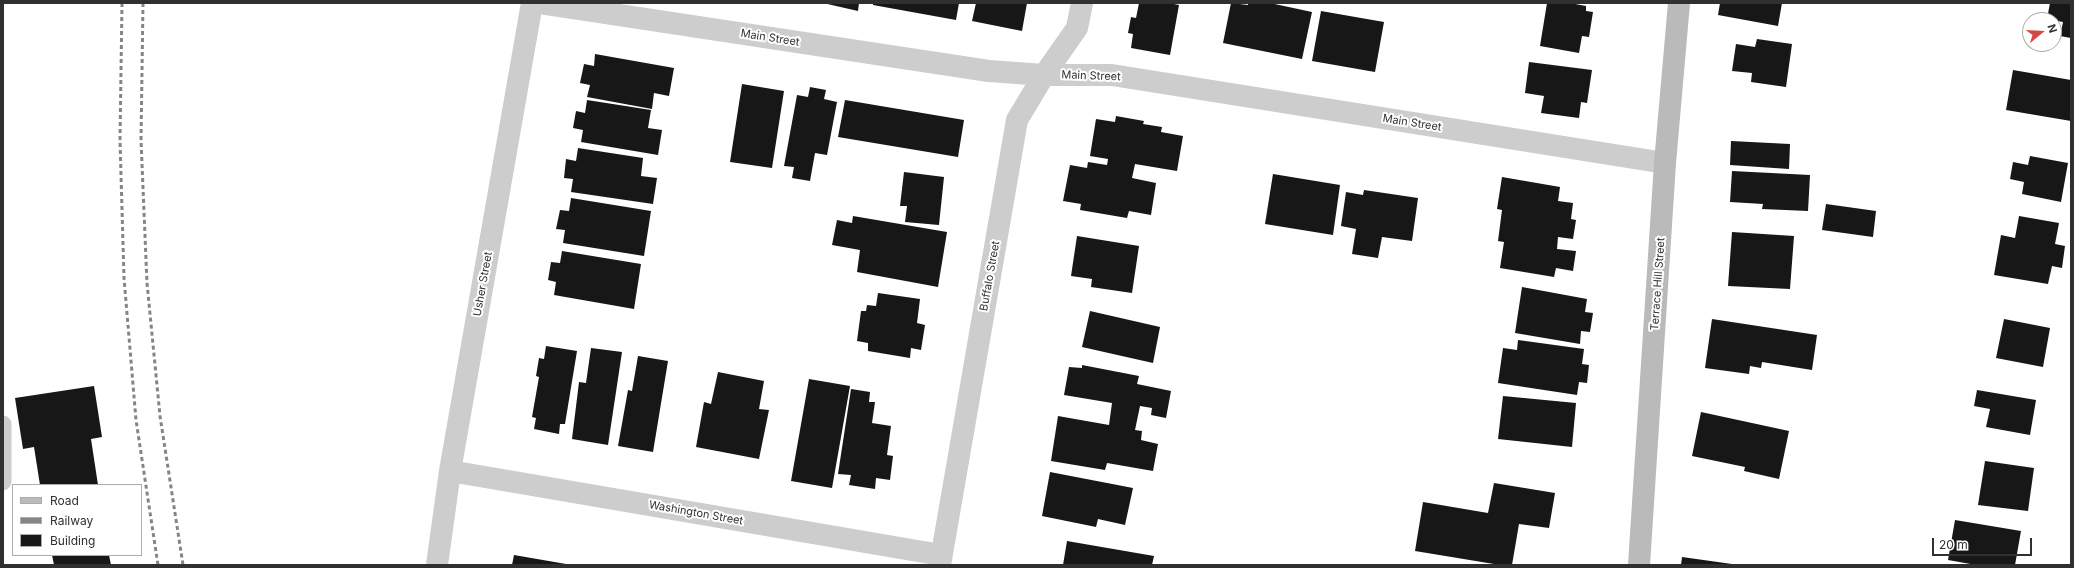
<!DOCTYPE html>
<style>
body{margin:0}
#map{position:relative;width:2074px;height:568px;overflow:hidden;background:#fff;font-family:Inter,sans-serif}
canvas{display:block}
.frame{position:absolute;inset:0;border:4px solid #303030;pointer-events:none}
.legend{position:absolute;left:12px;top:484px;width:130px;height:72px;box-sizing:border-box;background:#fff;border:1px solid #acacac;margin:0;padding:5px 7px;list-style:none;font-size:12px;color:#303030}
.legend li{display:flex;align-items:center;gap:8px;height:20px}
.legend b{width:20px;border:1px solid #acacac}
.north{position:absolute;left:2022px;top:12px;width:40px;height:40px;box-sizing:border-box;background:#fff;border:1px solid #acacac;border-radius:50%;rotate:72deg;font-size:11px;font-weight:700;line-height:16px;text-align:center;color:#303030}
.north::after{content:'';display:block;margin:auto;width:14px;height:18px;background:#d04a48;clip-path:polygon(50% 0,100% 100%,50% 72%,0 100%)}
.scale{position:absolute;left:1932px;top:538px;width:100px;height:18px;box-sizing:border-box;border:2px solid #303030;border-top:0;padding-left:5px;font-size:12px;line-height:14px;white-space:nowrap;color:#303030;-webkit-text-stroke:3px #fff;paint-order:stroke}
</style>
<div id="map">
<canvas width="2074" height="568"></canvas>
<div class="frame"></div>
<ul class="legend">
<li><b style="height:5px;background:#bababa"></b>Road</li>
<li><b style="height:5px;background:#858585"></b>Railway</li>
<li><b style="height:11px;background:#171717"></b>Building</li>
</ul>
<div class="north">N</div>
<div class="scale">20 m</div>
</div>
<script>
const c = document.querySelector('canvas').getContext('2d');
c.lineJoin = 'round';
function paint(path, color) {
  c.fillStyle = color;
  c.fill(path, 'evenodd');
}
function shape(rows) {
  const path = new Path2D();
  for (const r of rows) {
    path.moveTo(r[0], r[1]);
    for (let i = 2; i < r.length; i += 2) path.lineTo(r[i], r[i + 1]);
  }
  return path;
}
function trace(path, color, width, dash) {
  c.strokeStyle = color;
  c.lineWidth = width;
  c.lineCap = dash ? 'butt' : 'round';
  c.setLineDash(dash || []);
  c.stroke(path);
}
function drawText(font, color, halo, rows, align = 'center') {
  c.font = font + ' Inter,sans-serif';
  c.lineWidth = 4;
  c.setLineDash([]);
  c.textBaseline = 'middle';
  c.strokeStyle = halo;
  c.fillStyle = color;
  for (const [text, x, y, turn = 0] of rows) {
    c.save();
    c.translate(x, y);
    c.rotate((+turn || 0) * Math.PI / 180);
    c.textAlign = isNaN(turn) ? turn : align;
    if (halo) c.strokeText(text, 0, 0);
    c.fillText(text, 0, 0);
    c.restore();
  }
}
const building = shape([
 [823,3,859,3,858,11],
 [873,3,959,3,956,20,873,5],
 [976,3,1027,3,1022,31,972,21],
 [1139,3,1169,3,1179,5,1170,55,1131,48,1133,34,1128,33,1131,17,1136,18],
 [1231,3,1248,5,1248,3,1270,3,1312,12,1302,59,1223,43],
 [1547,3,1570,3,1586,6,1586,11,1593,12,1589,37,1582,36,1579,53,1540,46],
 [1720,3,1782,3,1778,26,1718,15],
 [2050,3,2071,3,2071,38,2060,36,2063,22,2047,19],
 [1321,11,1384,22,1375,72,1312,61],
 [1757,39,1792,44,1786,87,1751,82,1752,73,1732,71,1736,44,1755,47],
 [595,54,674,68,669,96,654,93,652,109,587,97,590,85,580,83,584,64,594,66],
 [1529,62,1592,70,1587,103,1581,102,1579,118,1541,113,1544,96,1525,93],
 [2013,70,2071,80,2071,121,2006,110],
 [742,84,784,91,772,168,730,162],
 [810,87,826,90,824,99,837,102,827,155,815,153,810,181,792,178,794,167,784,166,797,95,808,97],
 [587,100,651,110,648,128,662,130,658,155,581,142,583,130,573,128,576,111,585,113],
 [845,100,964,120,958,157,838,137],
 [1116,116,1144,121,1143,124,1162,127,1161,132,1183,136,1177,171,1135,164,1132,178,1156,183,1151,215,1129,211,1127,218,1080,210,1081,204,1063,201,1070,165,1087,168,1088,162,1107,165,1108,159,1090,156,1096,119,1115,122],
 [1731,141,1790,144,1789,169,1730,165],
 [578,148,643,158,641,176,657,178,653,204,571,192,573,179,564,178,566,159,576,161],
 [2030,156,2068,163,2061,202,2022,194,2024,182,2010,179,2013,162,2028,165],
 [1732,171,1810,175,1808,211,1762,209,1763,204,1730,202],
 [904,172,944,177,939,225,905,222,907,206,900,206],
 [1273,174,1340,185,1333,235,1265,224],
 [1502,177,1560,187,1558,201,1573,203,1571,219,1576,220,1573,239,1558,237,1557,249,1576,251,1573,271,1556,268,1554,277,1500,268,1504,242,1498,241,1502,210,1497,209],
 [1364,190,1418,198,1412,241,1382,237,1378,258,1352,254,1356,229,1341,226,1346,192,1363,195],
 [571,198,651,211,644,256,563,243,565,230,556,229,560,210,569,211],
 [1826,204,1876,211,1873,237,1822,230],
 [853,216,947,232,938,287,857,272,860,250,832,245,837,220,852,223],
 [2019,216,2059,223,2055,244,2065,246,2062,268,2052,266,2048,284,1994,275,2001,235,2015,238],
 [1732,232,1794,236,1790,289,1728,286],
 [1077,236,1139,246,1132,293,1091,287,1092,279,1071,276],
 [562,251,641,264,634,309,554,295,556,282,548,280,551,262,560,263],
 [1522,287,1587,299,1585,312,1593,313,1590,332,1581,331,1580,344,1515,333],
 [878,293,920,299,917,323,925,325,921,350,911,348,910,358,868,351,868,343,857,341,861,311,866,311,867,305,876,306],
 [1090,311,1160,327,1153,363,1082,347],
 [1712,319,1817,335,1812,370,1762,362,1761,368,1750,366,1749,374,1705,368],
 [2004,319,2050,328,2043,367,1996,358],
 [1518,340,1584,349,1582,364,1589,365,1587,383,1579,382,1577,395,1498,383,1503,348,1517,350],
 [546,346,577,351,565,424,560,424,559,434,534,429,536,418,532,417,539,377,536,376,539,358,544,359],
 [591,348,622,352,608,445,572,439,579,382,586,383],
 [638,356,668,361,653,452,618,446,628,390,632,391],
 [1082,365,1139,376,1137,384,1171,391,1166,418,1151,415,1152,408,1140,406,1135,430,1142,431,1141,440,1158,444,1153,471,1107,463,1105,470,1051,461,1058,416,1109,425,1112,403,1064,395,1069,367,1082,368],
 [718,372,764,381,759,409,769,410,759,459,696,447,704,402,711,404],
 [809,379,850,386,832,488,791,481],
 [94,386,102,437,91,439,98,485,40,485,34,447,23,449,15,398],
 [851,389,870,392,869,402,875,402,872,423,891,426,887,455,893,456,890,480,876,478,875,489,849,485,851,475,838,474],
 [1977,390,2036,400,2030,435,1986,427,1990,409,1974,406],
 [1503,396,1576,403,1572,447,1498,439],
 [1701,412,1789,431,1779,479,1744,471,1745,467,1692,456],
 [1985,461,2034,468,2028,511,1978,505],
 [1050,472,1133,488,1125,525,1098,519,1096,527,1042,516],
 [1494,483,1555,493,1549,528,1519,524,1512,565,1500,565,1415,551,1423,502,1488,513],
 [1955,520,2021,531,2015,565,1976,565,1948,560],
 [1067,541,1154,556,1152,565,1063,565],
 [52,555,109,555,111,565,54,565],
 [514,555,566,564,566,565,512,565],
 [1682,557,1732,564,1732,565,1681,565]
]);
const lane = shape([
 [3,424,3,482]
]);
const street = shape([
 [540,3,989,71,1044,75,1112,75,1665,163],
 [450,471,941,555],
 [437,565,450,471,532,3],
 [940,565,1017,120,1044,75,1077,28,1082,3]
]);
const secondary = shape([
 [1639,565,1665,163,1679,3]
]);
const rail = shape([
 [122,3,120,140,124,278,136,420,158,565],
 [143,3,141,140,147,283,160,416,183,565]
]);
const streetNames = [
 ["Main Street",770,38,9],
 ["Main Street",1091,76,2],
 ["Main Street",1412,123,9],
 ["Buffalo Street",990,276,-80],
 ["Usher Street",483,284,-80],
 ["Terrace Hill Street",1658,284,-86],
 ["Washington Street",696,513,10]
];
paint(building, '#171717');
trace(lane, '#cdcdcd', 17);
trace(street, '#cdcdcd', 22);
trace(secondary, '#bababa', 22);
trace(rail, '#858585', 3, [4, 3]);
drawText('11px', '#303030', '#fff', streetNames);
</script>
